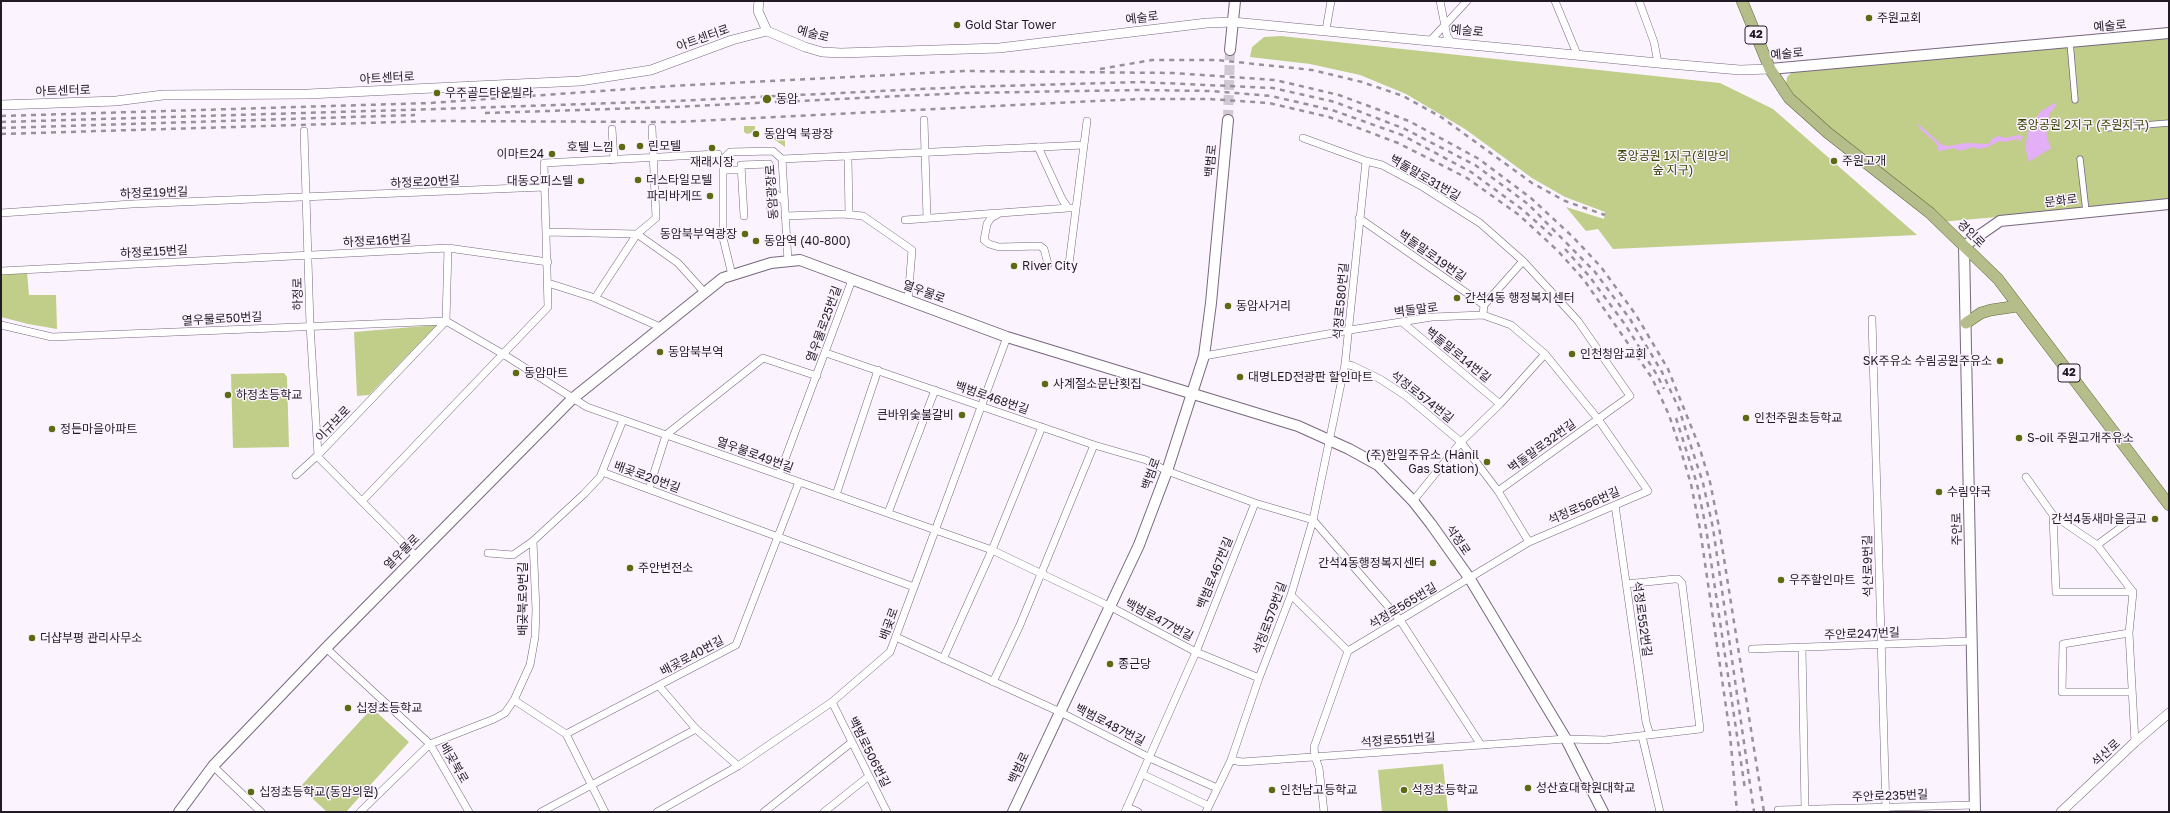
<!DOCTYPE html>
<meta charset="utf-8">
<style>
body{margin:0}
#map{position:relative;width:2170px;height:813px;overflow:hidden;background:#fbf3fe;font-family:"Golos Text",sans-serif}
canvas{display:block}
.frame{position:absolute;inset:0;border:2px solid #221b25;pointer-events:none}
</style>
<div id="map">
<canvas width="2170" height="813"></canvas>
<div class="frame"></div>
</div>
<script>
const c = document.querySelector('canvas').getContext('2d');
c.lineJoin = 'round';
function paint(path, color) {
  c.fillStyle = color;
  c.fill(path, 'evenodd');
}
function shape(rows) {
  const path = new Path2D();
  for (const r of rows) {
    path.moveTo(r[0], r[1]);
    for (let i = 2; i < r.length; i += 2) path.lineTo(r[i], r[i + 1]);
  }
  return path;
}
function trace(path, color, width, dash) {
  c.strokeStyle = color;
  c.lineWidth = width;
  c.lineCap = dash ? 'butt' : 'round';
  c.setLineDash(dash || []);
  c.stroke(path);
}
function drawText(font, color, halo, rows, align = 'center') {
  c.font = font + ' "Golos Text","Noto Sans KR",sans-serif';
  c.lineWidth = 3;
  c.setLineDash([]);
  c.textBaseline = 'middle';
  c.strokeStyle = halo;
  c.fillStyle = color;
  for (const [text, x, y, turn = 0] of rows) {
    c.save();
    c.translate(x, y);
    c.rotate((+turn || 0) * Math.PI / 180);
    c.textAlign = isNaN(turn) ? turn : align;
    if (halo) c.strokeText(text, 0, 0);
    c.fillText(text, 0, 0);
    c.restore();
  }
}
const green = shape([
 [2169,33,2169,202,1940,222,1789,98,1786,84,1787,77,1792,72],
 [1281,36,1720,83,1773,109,1917,235,1613,249,1598,229,1586,231,1566,207,1604,219,1605,212,1565,197,1532,178,1465,129,1406,94,1360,75,1310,64,1250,57,1252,47,1264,37],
 [744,126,755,126,755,132,747,134,744,132],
 [783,134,785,137,785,147,772,138],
 [27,272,29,295,56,295,57,329,28,324,1,317,1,274],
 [437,325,369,395,357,396,354,332],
 [284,373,287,377,289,447,233,448,231,374],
 [372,708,409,742,346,812,327,812,300,787],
 [1443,764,1448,812,1382,812,1378,770]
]);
const water = shape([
 [2055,103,2056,106,2050,113,2046,125,2047,138,2051,148,2029,162,2025,147,2029,128,2041,111],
 [1917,123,1942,145,1948,146,1966,143,1988,144,1993,138,1999,136,2005,138,2018,135,2023,136,2021,142,2018,139,2004,142,1999,141,1988,147,1978,149,1972,147,1960,151,1954,148,1940,151,1938,150,1938,146,1934,141,1920,129]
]);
const secondaryTunnel = shape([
 [1228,120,1230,50]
]);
const pedestrian = shape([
 [2070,42,2075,100],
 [2107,128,2169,123],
 [2080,159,2086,211]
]);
const minor = shape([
 [1440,1,1447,36,1452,43],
 [1555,1,1577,54],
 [1639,1,1654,42,1658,63],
 [1326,30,1331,1],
 [1431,40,1467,1],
 [924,120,927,218],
 [612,129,614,160],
 [304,131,310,325,318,455],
 [1303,138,1366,161,1382,165,1423,187,1480,223,1523,261,1578,321,1630,396,1498,491],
 [1038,147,1062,199,1068,208,1072,208],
 [848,156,849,215],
 [782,159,1084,145],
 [724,170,741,170],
 [770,189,784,201],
 [1,213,132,204,544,187],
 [744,216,741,165,769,164,771,215],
 [785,216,843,214,863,216,912,250,908,300],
 [1359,218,1484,305,1483,315],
 [905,220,998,213],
 [546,232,637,234,678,263,705,293],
 [1048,264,1044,249,1040,246,999,247,989,244,984,240,987,224,991,218,1000,213,1068,208],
 [1069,264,1087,121],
 [1,271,448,248,548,262],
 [732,275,723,238,723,159,730,152,773,151,782,159,788,261],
 [548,283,595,298,660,327],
 [595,298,637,234,656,218,652,128],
 [1484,305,1523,261],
 [1872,319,1886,812],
 [1402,322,1500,404],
 [1,325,52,337,446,321,503,354,587,407,992,550,1111,607,1196,652,1259,678],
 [826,353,1094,445,1146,460,1167,471,1255,503,1313,520,1400,620,1481,745],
 [1204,356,1350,330,1432,317,1483,315,1511,325,1545,354,1598,419,1648,491,1529,542,1348,651],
 [1345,364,1353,366,1380,379,1406,396,1461,442,1498,491,1529,542],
 [318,457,416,556],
 [602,472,914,587],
 [296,475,318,455,446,321,448,248],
 [779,475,852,280],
 [2026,477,2053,515,2097,545,2135,517],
 [649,489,666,435,763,358,817,376],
 [836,495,878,370],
 [363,500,548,307,544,163,718,154],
 [1413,501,1461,442,1500,404,1545,354],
 [1615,505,1646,722,1650,735],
 [888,513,935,390],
 [2053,515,2056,592,2133,592,2097,545],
 [488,553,513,555,533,541,584,494,600,477,623,420],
 [2133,592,2129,633,2135,742],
 [1291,595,1348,651,1314,747,1315,757,1319,768,1324,812],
 [2129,633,2063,644,2062,692,2132,692],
 [896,637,1060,712,1150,758,1217,788],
 [1802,647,1805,809],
 [326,648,430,744,469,812],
 [1752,649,1972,641],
 [943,659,992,550,1042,427],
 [993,682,1020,625,1094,445],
 [659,686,696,729,738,766],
 [514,700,566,734,605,812],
 [832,702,887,812],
 [566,734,736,645,799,482],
 [1642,736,1660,812],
 [1231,760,1242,762,1566,739,1605,740,1700,729,1682,583,1678,579,1675,579,1626,584],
 [213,766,261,812],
 [1142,774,1209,806],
 [1127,807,1138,812],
 [1778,810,1975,805],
 [360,812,430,744,494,719,505,713,514,700,530,665,535,637,536,610,533,541],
 [541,812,696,729],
 [657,812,738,766,832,702,890,652,1007,337],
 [764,812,852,742],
 [824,812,869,776],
 [1125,812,1196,652,1255,503],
 [1206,812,1231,760,1259,678,1291,595,1313,520,1345,364,1366,161]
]);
const tertiary = shape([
 [759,1,758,11,767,31],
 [767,31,805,47,822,52,841,53,999,48,1207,23,1233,22,1658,63,1740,70,1770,69],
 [1,105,116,101,163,95,308,94,580,81,651,70,732,40,767,31],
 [2061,812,2135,742,2169,713]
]);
const secondary = shape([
 [1230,50,1235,1],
 [1770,69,2169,33],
 [179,812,213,766,326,648,572,399,723,278,771,263,800,260,1007,337,1298,426,1349,449,1378,465,1413,501,1431,524,1470,579,1566,739,1603,812],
 [1013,812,1139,545,1167,471,1204,356,1211,303,1228,120],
 [1975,812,1964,246,2000,221,2169,204]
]);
const primary = shape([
 [1742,1,1770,69,1789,98,1828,133,1930,213,1998,279,2169,505],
 [1966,323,1981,313,1991,310,2018,306]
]);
const rail = shape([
 [1100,69,1152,60,1217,60,1312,70,1362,82,1403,96,1441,117,1532,183,1565,201,1605,215],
 [485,113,673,107,964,93,1139,90,1211,91,1271,96,1332,110,1402,135,1471,172,1523,210,1552,236],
 [1,116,430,103,672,86,966,71,1173,73,1275,80,1339,95,1409,121,1479,159,1532,199,1573,237,1601,267,1636,315,1668,369,1699,446,1710,482,1719,527,1764,812],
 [1,122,437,109,673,101,964,87,1140,82,1273,88,1335,102,1405,129,1475,165,1528,204,1595,272,1630,319,1662,372,1679,409,1703,483,1713,528,1754,812],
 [1,128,415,115],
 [1,134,430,121,674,122,1138,99,1209,99,1269,103,1329,117,1398,143,1467,178,1519,215,1558,251,1584,280,1652,378,1669,415,1681,451,1691,484,1700,529,1730,734,1737,812],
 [1565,249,1589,276,1624,323,1657,375,1664,389],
 [1676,418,1697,484,1706,528,1745,789]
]);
const markers = [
 [1869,18,4,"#5d6a12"],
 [957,25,4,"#5d6a12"],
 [437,93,4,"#5d6a12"],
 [767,99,5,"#5d6a12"],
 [756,134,4,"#5d6a12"],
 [640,146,4,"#5d6a12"],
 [622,147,4,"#5d6a12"],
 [712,148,4,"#5d6a12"],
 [552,154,4,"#5d6a12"],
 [1834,161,4,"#5d6a12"],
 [638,180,4,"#5d6a12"],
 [581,181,4,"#5d6a12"],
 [710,196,4,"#5d6a12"],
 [745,234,4,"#5d6a12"],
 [756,241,4,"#5d6a12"],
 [1014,266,4,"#5d6a12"],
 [1457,298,4,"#5d6a12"],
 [1228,306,4,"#5d6a12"],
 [660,352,4,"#5d6a12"],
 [1572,354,4,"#5d6a12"],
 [2000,361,4,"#5d6a12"],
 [516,373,4,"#5d6a12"],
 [1240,377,4,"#5d6a12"],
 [1045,384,4,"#5d6a12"],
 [228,395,4,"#5d6a12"],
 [962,415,4,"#5d6a12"],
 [1746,418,4,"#5d6a12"],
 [52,429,4,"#5d6a12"],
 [2019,438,4,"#5d6a12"],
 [1487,462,4,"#5d6a12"],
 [1939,492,4,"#5d6a12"],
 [2155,519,4,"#5d6a12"],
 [1433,563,4,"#5d6a12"],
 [630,568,4,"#5d6a12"],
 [1781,580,4,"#5d6a12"],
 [32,638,4,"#5d6a12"],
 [1110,664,4,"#5d6a12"],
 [348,708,4,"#5d6a12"],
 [1528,788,4,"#5d6a12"],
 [1272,790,4,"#5d6a12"],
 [1404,790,4,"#5d6a12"],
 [251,792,4,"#5d6a12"]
];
const shields = [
 [1756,35,22],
 [2069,373,22]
];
const shieldNames = [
 ["42",1756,35],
 ["42",2069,373]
];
const streetNames = [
 ["예술로",1142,18,-7],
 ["예술로",2110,26,-5],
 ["예술로",1467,31,5],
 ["예술로",813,34,15],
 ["아트센터로",703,38,-20],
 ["예술로",1787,54,-5],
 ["아트센터로",387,78,-3],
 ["아트센터로",63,91,-2],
 ["백범로",1211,161,-85],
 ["벽돌말로31번길",1425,178,30],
 ["하정로20번길",425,182,-3],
 ["동암광장로",772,192,-94],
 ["하정로19번길",154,193,-2],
 ["문화로",2061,201,-7],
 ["경인로",1971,234,45],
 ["하정로16번길",377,241,-3],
 ["하정로15번길",154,252,-3],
 ["벽돌말로19번길",1432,256,35],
 ["열우물로",924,292,20],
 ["하정로",298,294,-91],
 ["석정로580번길",1341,301,-85],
 ["벽돌말로",1416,310,-7],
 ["열우물로50번길",222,319,-3],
 ["열우물로25번길",824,324,-70],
 ["벽돌말로14번길",1458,355,39],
 ["석정로574번길",1422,397,38],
 ["백범로468번길",992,398,19],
 ["이규보로",333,424,-46],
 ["벽돌말로32번길",1542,446,-36],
 ["열우물로49번길",755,455,20],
 ["백범로",1151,474,-70],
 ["배곶로20번길",647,477,20],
 ["석정로566번길",1584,506,-23],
 ["주안로",1957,529,-91],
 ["석정로",1458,540,56],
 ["열우물로",402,552,-45],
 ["석산로9번길",1868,566,-91],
 ["백범로467번길",1215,573,-68],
 ["배곶북로9번길",523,599,-90],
 ["석정로565번길",1403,606,-31],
 ["석정로579번길",1270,618,-70],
 ["석정로552번길",1642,619,82],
 ["백범로477번길",1159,620,28],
 ["배곶로",889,624,-70],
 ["주안로247번길",1862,634,-2],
 ["배곶로40번길",692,656,-28],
 ["백범로487번길",1110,725,27],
 ["석정로551번길",1398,740,-4],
 ["백범로506번길",869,752,63],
 ["석산로",2106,753,-43],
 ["배곶북로",454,763,60],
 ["백범로",1019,768,-65],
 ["주안로235번길",1890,796,-2]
];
const poiNames = [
 ["주원교회",1877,18],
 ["Gold Star Tower",965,25],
 ["우주골드타운빌라",445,93],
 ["동암",776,99],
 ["동암역 북광장",764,134],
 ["린모텔",648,146],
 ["호텔 느낌",614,147,"right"],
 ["이마트24",544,154,"right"],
 ["주원고개",1842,161],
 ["재래시장",712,162,"center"],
 ["더스타일모텔",646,180],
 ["대동오피스텔",573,181,"right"],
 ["파리바게뜨",702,196,"right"],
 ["동암북부역광장",737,234,"right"],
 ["동암역 (40-800)",764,241],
 ["River City",1022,266],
 ["간석4동 행정복지센터",1465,298],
 ["동암사거리",1236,306],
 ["동암북부역",668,352],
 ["인천청암교회",1580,354],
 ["SK주유소 수림공원주유소",1992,361,"right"],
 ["동암마트",524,373],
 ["대명LED전광판 할인마트",1248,377],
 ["사계절소문난횟집",1053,384],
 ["하정초등학교",236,395],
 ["큰바위숯불갈비",954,415,"right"],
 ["인천주원초등학교",1754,418],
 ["정든마을아파트",60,429],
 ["S-oil 주원고개주유소",2027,438],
 ["(주)한일주유소 (Hanil",1479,455,"right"],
 ["Gas Station)",1479,469,"right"],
 ["수림약국",1947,492],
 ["간석4동새마을금고",2147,519,"right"],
 ["간석4동행정복지센터",1425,563,"right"],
 ["주안변전소",638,568],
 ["우주할인마트",1789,580],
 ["더샵부평 관리사무소",40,638],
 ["종근당",1118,664],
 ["십정초등학교",356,708],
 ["성산효대학원대학교",1536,788],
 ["인천남고등학교",1280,790],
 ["석정초등학교",1412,790],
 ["십정초등학교(동암의원)",259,792]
];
const parkNames = [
 ["중앙공원 2지구 (주원지구)",2083,125],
 ["중앙공원 1지구(희망의",1673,156],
 ["숲 지구)",1673,170]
];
paint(green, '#c0ce8a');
paint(water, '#e3aff6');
trace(secondaryTunnel, '#d0c8d3', 10, [10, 5]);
trace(pedestrian, '#78677f', 7);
trace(minor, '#78677f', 8);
trace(tertiary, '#78677f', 10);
trace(secondary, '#78677f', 12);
trace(primary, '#616935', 12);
trace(pedestrian, '#fff', 5.5);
trace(minor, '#fff', 7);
trace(tertiary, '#fff', 9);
trace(secondary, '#fff', 10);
trace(primary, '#b5be8b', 11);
trace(rail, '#98919b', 2.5, [5, 5]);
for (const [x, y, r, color] of markers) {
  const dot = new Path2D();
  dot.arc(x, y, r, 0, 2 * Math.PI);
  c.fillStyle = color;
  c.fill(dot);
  trace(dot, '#fbf3fe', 1.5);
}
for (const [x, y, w] of shields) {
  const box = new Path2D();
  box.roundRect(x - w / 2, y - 9, w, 18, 3);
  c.fillStyle = '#fbf3fe';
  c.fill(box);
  trace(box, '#221b25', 1);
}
drawText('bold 11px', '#221b25', null, shieldNames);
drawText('12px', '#221b25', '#fbf3fe', streetNames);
drawText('12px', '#221b25', '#fbf3fe', poiNames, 'left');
drawText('12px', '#394300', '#fbf3fe', parkNames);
</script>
